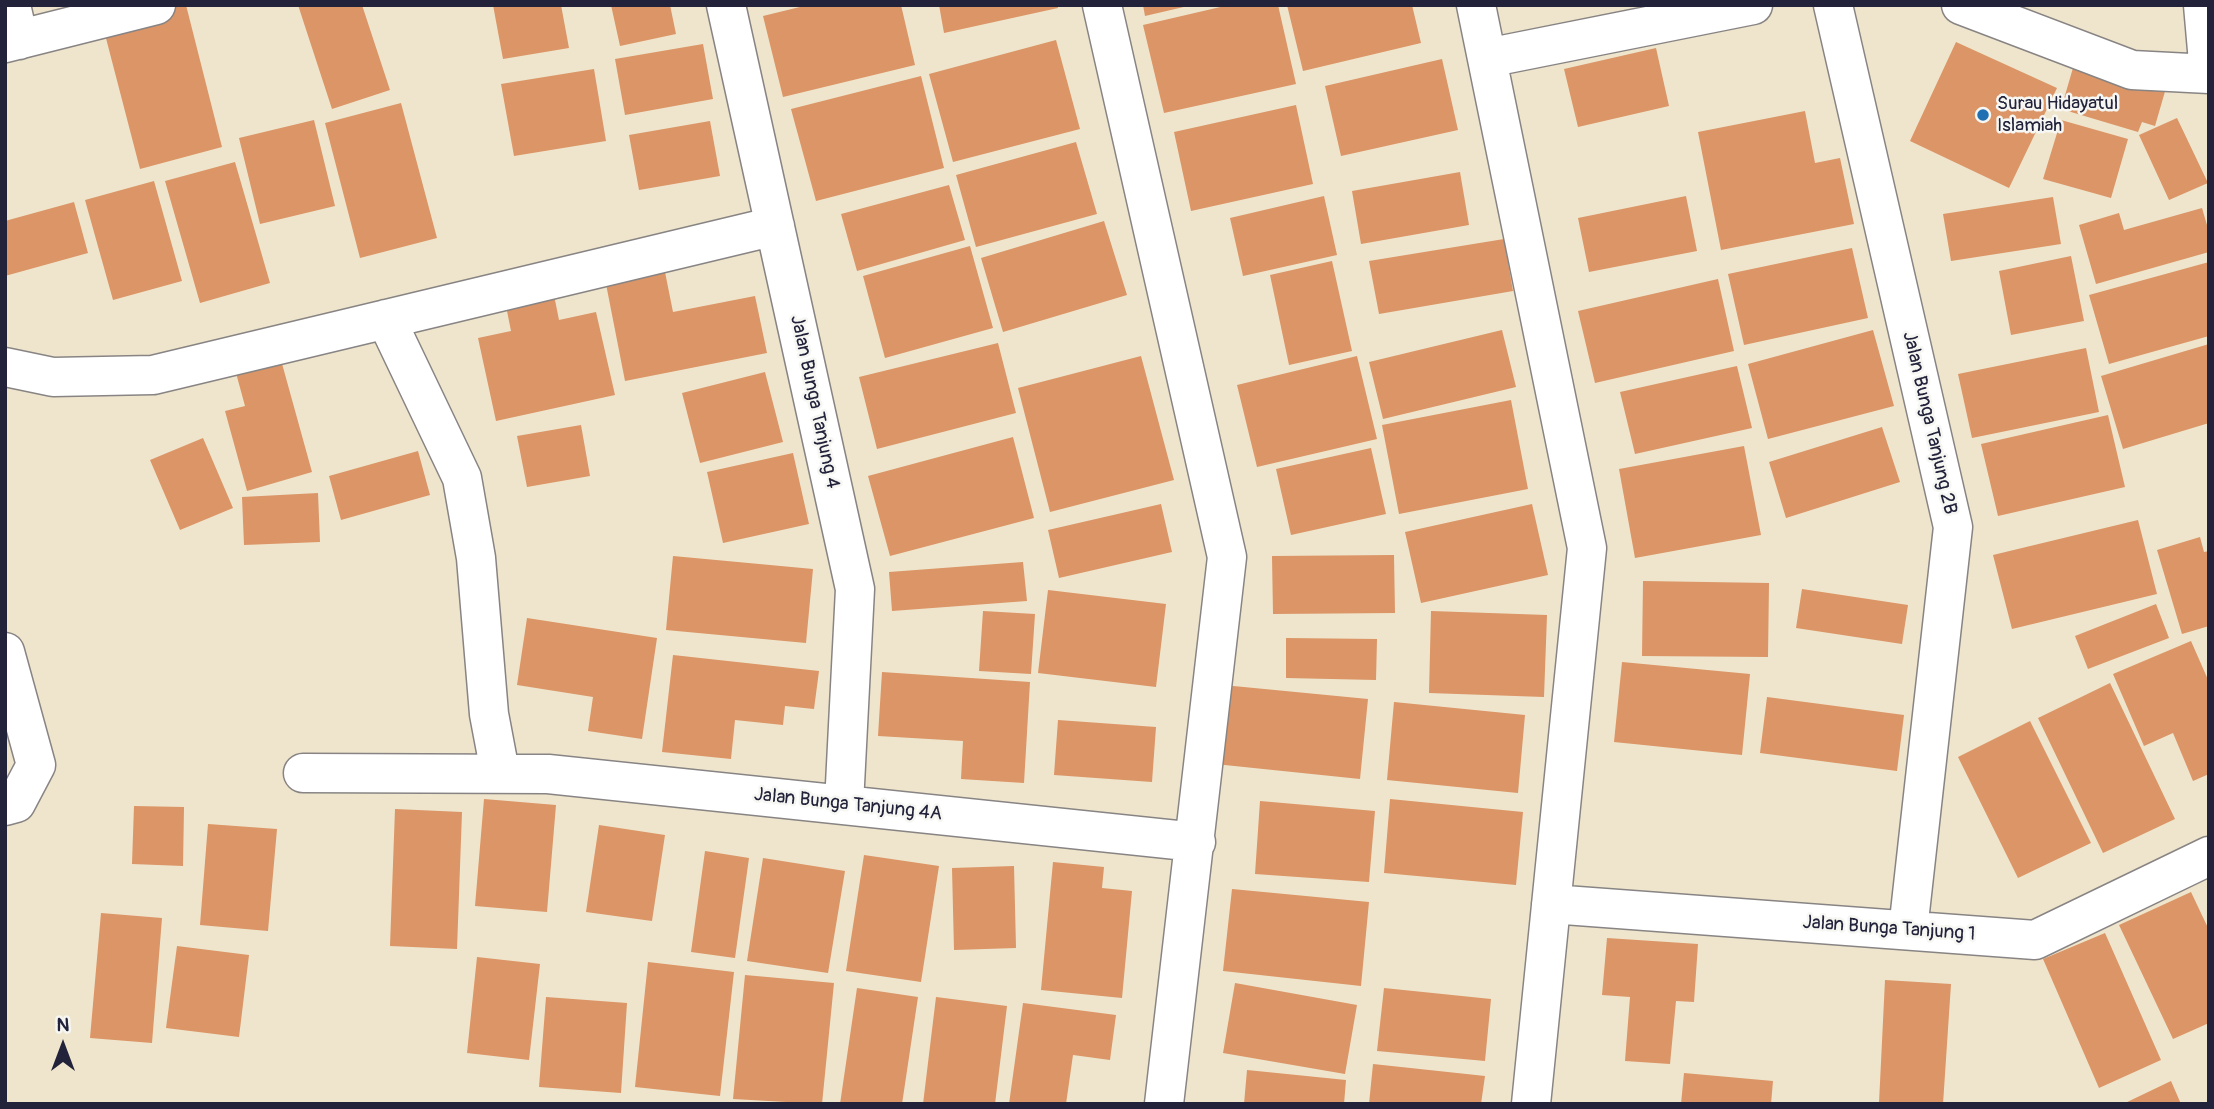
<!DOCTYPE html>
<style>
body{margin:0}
#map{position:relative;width:2214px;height:1109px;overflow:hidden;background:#efe5cc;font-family:Pangolin,sans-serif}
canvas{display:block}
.frame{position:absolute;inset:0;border:7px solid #22223b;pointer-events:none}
.north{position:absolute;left:28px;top:1011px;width:70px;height:70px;-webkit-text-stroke:5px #f6f6f2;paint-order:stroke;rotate:0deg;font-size:19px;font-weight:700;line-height:28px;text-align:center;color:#22223b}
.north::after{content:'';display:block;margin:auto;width:24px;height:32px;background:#22223b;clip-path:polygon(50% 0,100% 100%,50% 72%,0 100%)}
</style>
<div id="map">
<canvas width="2214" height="1109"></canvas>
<div class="frame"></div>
<div class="north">N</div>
</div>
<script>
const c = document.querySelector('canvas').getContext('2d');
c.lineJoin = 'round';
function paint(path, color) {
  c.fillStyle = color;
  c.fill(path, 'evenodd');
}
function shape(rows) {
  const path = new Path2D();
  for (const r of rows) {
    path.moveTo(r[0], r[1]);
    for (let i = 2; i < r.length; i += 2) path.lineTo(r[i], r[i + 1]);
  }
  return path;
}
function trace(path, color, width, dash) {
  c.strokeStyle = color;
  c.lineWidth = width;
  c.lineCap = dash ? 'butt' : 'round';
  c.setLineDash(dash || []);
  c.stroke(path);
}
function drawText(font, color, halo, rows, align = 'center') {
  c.font = font + ' Pangolin,sans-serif';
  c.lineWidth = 5;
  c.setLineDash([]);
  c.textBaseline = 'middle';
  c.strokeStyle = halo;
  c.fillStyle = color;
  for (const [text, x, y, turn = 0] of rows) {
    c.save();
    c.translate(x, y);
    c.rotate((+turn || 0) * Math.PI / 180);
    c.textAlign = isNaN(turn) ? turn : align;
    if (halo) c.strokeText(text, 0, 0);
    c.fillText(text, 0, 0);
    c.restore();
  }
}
const building = shape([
 [157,5,186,5,222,147,140,169,101,19],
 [298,5,362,5,390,90,332,109],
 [493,5,561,5,569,48,503,59],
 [611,5,670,5,676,34,620,46],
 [808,5,901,5,915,65,783,97,763,16],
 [939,5,1057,5,1058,8,944,33],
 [1143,5,1188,5,1188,6,1145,16],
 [1229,5,1278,5,1296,84,1164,113,1143,25],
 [1287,5,1412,5,1421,43,1303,71],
 [1056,40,1080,129,953,162,929,74],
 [1956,42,2057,88,2009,188,1910,141],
 [703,44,713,99,625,115,615,59],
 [1656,48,1669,106,1578,127,1564,69],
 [1442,59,1458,130,1341,156,1325,86],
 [2075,61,2166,88,2155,126,2142,122,2138,132,2061,109],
 [594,69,606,141,514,156,501,84],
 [921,76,944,168,816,201,791,109],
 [401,103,437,238,360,258,325,123],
 [1296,105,1313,184,1191,211,1174,132],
 [1805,111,1815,163,1840,158,1854,224,1721,250,1698,132],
 [2177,118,2208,183,2169,200,2139,135],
 [314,120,335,206,260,224,239,138],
 [2061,120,2128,139,2111,198,2043,179],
 [710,121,720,176,639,190,629,135],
 [1076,142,1097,214,976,247,956,175],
 [235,162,270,283,200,303,165,181],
 [1460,172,1469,225,1361,244,1352,191],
 [154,181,182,281,113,300,85,200],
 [949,185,965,240,857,271,841,214],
 [1324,196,1337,255,1243,276,1230,218],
 [1686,196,1697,251,1589,272,1578,218],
 [2053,197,2061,244,1951,261,1943,214],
 [74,202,88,253,5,276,5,221],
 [2202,208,2209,232,2209,252,2096,284,2079,225,2119,213,2124,230],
 [1104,221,1127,295,1003,332,981,258],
 [1504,239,1513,291,1379,314,1369,261],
 [970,246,993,328,885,358,863,276],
 [1852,248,1868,318,1744,345,1728,274],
 [2071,256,2084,321,2011,335,1999,271],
 [1332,261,1352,351,1289,365,1270,275],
 [2209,262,2209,336,2109,364,2089,295],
 [665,272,673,312,755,296,767,353,625,381,606,284],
 [1718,279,1734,351,1595,383,1578,311],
 [554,295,559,320,596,312,615,395,496,421,478,338,511,331,506,306],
 [1502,330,1516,387,1383,419,1369,362],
 [1873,330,1894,406,1768,439,1748,364],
 [998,343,1016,413,877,449,859,377],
 [2209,344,2209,423,2123,449,2101,376],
 [2086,348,2099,412,1972,438,1958,374],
 [1141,356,1174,480,1050,512,1018,388],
 [1357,356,1377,439,1257,467,1237,385],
 [281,360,312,472,247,491,225,411,245,406,236,373],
 [1737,366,1752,428,1635,454,1620,392],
 [765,372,783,442,700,463,682,393],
 [1511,400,1528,489,1399,514,1382,425],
 [2108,415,2125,487,1998,516,1981,444],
 [581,425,590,476,527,487,517,436],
 [1882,427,1900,482,1786,518,1769,462],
 [1013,437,1034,518,890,556,868,476],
 [203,438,233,508,180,530,150,460],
 [1744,446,1761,535,1635,558,1619,469],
 [1371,448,1386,514,1291,535,1276,469],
 [418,451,430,495,341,520,329,476],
 [793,453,809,524,723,543,707,472],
 [318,493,320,542,244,545,242,497],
 [1161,504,1172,552,1059,578,1048,530],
 [1532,504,1548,575,1421,603,1405,532],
 [2138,520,2157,594,2012,629,1993,555],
 [2200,537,2204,552,2209,551,2209,626,2182,634,2157,550],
 [1394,555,1395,613,1273,614,1272,556],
 [673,556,813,569,806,643,666,630],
 [1023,562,1027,601,892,611,889,572],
 [1643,581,1769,583,1768,657,1642,656],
 [1802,589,1908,605,1902,644,1796,628],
 [1048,590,1166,604,1156,687,1038,673],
 [2156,604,2169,638,2088,669,2075,636],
 [983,611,1035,614,1031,674,979,671],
 [1431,611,1547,615,1544,697,1429,693],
 [527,618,657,638,642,739,588,731,593,697,517,685],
 [1286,638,1377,639,1376,680,1286,678],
 [2191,641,2209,682,2209,774,2193,781,2173,733,2144,746,2113,674],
 [673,655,819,671,814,709,785,706,783,725,735,720,731,759,662,752],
 [1622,662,1750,674,1742,755,1614,742],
 [882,672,1030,682,1024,783,961,779,963,741,878,736],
 [2110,683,2175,819,2103,853,2038,718],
 [1223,685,1368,699,1360,779,1215,764],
 [1767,697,1904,715,1897,771,1760,753],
 [1394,702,1525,715,1518,793,1387,780],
 [1058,720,1156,727,1152,782,1054,775],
 [2030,721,2091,843,2018,878,1958,757],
 [484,799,556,805,547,912,475,906],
 [1390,799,1523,812,1516,885,1384,873],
 [1260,801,1375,811,1369,882,1255,874],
 [134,806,184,807,183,866,132,864],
 [395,809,462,812,457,949,390,946],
 [208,824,277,829,268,931,200,925],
 [599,825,665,835,652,921,586,912],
 [705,851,749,858,735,958,691,952],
 [864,855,939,866,921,982,846,971],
 [763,858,845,871,828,973,747,961],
 [1053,862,1104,867,1102,888,1132,891,1122,998,1041,990],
 [1014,866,1016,948,954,950,952,868],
 [1232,889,1369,902,1361,986,1223,971],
 [2191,892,2209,930,2209,1023,2173,1039,2119,925],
 [101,913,162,918,152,1043,90,1038],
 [2105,933,2161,1060,2099,1088,2043,959],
 [1607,938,1698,944,1694,1002,1676,1001,1670,1064,1625,1061,1630,997,1602,995],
 [177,946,249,955,239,1037,166,1028],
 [477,957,540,964,529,1060,467,1053],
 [648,962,734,972,720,1096,635,1087],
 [745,975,834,983,822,1104,733,1099],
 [1885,980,1951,984,1943,1104,1879,1103],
 [1235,983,1357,1005,1345,1074,1223,1053],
 [857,988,918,997,902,1104,840,1104],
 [1384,988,1491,999,1485,1061,1377,1051],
 [546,997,627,1003,621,1093,539,1087],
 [936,997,1007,1006,995,1104,923,1104],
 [1023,1003,1116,1015,1110,1060,1073,1055,1066,1104,1009,1104],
 [1373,1064,1485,1076,1481,1104,1369,1104],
 [1247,1070,1346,1080,1344,1104,1244,1104],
 [1684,1073,1773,1081,1771,1104,1681,1104],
 [2171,1081,2181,1104,2123,1104]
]);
const minor = shape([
 [11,5,19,40],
 [726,5,855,589,844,804],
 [1102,5,1227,557,1164,1104],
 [1476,5,1587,548,1531,1104],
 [1833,5,1953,527,1908,930],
 [1961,5,2132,70,2209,74],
 [2203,5,2209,73],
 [5,43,156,5],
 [1487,58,1753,5],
 [386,319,462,478,476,558,489,714,500,772],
 [5,367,53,377,153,375,775,226],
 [5,652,36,765,16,803,5,806],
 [303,773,548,774,1196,842],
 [1551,904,2035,940,2209,856]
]);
const markers = [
 [1983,115,7,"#1f6fb2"]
];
const poiNames = [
 ["Surau Hidayatul",1997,104],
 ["Islamiah",1997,126]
];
const streetNames = [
 ["Jalan Bunga Tanjung 4",814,402,78],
 ["Jalan Bunga Tanjung 2B",1929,423,77],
 ["Jalan Bunga Tanjung 4A",848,805,6],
 ["Jalan Bunga Tanjung 1",1889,929,4]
];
paint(building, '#db9566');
trace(minor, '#888484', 41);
trace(minor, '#fff', 38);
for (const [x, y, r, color] of markers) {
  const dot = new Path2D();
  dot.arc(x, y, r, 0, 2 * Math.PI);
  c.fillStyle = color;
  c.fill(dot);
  trace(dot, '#f6f6f2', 2.5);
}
drawText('19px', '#22223b', '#f6f6f2', poiNames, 'left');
drawText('19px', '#22223b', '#f6f6f2', streetNames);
</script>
